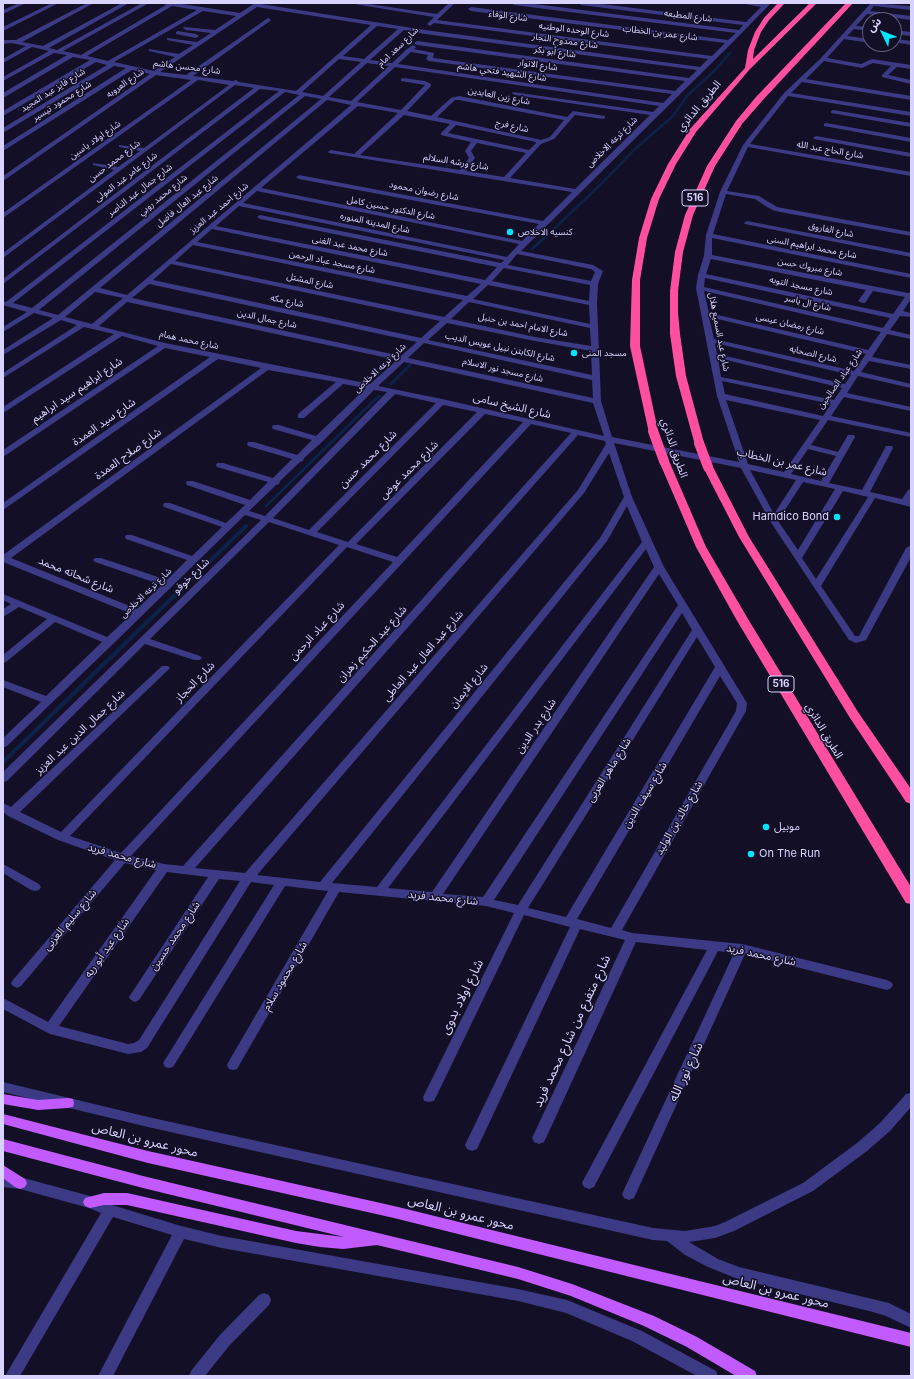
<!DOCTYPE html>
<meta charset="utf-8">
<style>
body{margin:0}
#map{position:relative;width:914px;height:1379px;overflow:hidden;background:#130f26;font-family:Inter,"Noto Sans Arabic",sans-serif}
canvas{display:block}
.frame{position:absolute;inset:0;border:4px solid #d9d4ff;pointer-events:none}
.north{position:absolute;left:862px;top:12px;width:40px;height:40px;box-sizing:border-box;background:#130f26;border:1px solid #625e7d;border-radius:50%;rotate:313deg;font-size:11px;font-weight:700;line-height:16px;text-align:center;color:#d9d4ff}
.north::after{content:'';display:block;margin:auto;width:14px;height:18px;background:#00e5ff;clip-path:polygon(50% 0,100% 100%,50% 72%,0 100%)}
</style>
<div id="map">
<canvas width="914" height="1379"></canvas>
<div class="frame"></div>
<div class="north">ش</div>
</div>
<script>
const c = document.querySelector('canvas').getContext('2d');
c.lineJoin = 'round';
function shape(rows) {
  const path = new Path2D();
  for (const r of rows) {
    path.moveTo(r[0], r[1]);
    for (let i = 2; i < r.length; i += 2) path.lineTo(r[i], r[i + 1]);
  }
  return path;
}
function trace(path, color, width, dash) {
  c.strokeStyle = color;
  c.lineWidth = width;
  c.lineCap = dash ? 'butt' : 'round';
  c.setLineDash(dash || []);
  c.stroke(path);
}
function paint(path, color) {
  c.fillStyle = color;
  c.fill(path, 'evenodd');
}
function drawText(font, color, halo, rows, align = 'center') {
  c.font = font + ' Inter,"Noto Sans Arabic",sans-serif';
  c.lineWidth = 3;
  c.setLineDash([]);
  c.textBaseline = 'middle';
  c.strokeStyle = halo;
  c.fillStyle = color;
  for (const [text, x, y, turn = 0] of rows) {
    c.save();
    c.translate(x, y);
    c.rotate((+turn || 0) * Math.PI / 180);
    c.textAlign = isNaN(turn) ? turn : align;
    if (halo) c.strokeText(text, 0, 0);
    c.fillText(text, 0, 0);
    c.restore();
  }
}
const streamFar2 = shape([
 [554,229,601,184,635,149,673,116,687,96,714,71,730,53]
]);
const streamFar1 = shape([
 [532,249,555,228],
 [391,384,410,365],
 [266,506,379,396]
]);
const stream = shape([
 [3,762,246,526]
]);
const minor = shape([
 [19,3,26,3,3,14,3,10,19,3],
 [52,3,59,3,3,31,3,27,52,3],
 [87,3,94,3,22,42,43,46,122,3,129,3,49,48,57,50,142,3,149,3,63,51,81,55,166,5,163,3,176,3,240,13,255,3,262,3,261,4,425,30,700,67,708,59,434,23,430,26,427,24,434,17,348,3,362,3,437,14,449,3,455,3,437,20,712,56,725,43,471,11,468,9,471,7,728,40,736,33,514,5,511,3,527,3,739,30,743,25,581,5,578,3,594,3,746,22,761,7,740,3,764,4,771,3,732,43,521,251,593,265,603,271,598,284,597,304,601,401,612,437,739,462,717,396,696,288,698,275,704,256,706,235,720,192,743,145,784,93,821,58,871,3,911,6,911,10,874,6,870,11,911,16,911,20,867,14,856,26,870,27,870,31,854,29,847,36,870,39,870,43,844,39,827,58,861,64,872,59,911,65,911,69,897,67,888,75,911,80,911,84,882,77,882,75,891,66,873,63,862,68,824,61,806,79,911,96,911,100,802,82,791,93,911,112,911,116,788,96,750,144,911,172,911,176,748,147,727,191,759,196,777,207,911,232,911,236,775,211,767,207,755,199,726,194,713,234,911,274,911,278,712,238,712,255,908,293,911,292,911,299,903,311,911,313,911,317,900,316,890,330,911,335,911,339,887,334,872,357,911,365,911,369,869,361,861,372,911,384,911,388,858,376,847,393,911,407,911,411,844,397,831,416,911,433,911,437,828,420,811,445,838,452,848,435,854,435,855,437,829,483,862,490,885,448,886,446,892,446,893,448,870,492,902,499,908,490,911,489,911,507,875,498,821,586,855,636,859,636,906,548,911,545,911,557,866,640,856,643,849,640,770,521,741,468,614,443,632,497,664,567,747,703,746,711,622,930,632,933,742,944,887,980,891,982,893,985,891,988,887,990,745,954,634,1198,629,1200,624,1198,622,1194,734,953,718,951,594,1187,589,1189,584,1187,582,1183,584,1179,707,950,636,942,546,1138,544,1142,539,1144,534,1142,532,1138,625,940,580,929,477,1149,472,1151,467,1149,465,1145,570,927,524,915,434,1101,429,1102,424,1101,423,1097,514,913,486,906,339,892,237,1069,233,1070,229,1069,227,1065,229,1061,328,891,285,886,173,1067,169,1068,165,1067,163,1063,274,885,251,882,147,1048,141,1052,128,1054,50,1034,3,1009,3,998,48,1022,156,870,125,863,21,986,17,988,13,986,11,983,13,980,115,860,58,840,8,816,3,812,3,803,11,807,162,666,168,666,170,668,168,670,20,812,61,832,339,545,269,522,150,639,200,656,202,658,200,660,194,660,145,644,7,781,3,782,3,772,261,520,245,515,113,644,7,746,3,748,3,738,41,702,3,687,3,680,46,696,102,642,55,622,6,662,3,663,3,655,47,619,19,607,3,617,3,609,11,604,3,600,3,594,107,637,132,614,3,562,3,555,261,368,218,359,3,510,3,503,210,357,165,348,3,457,3,450,158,346,122,336,3,413,3,407,114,334,84,327,3,378,3,373,77,325,61,320,3,355,3,350,53,318,34,313,3,332,3,327,27,312,3,305,3,301,6,302,279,91,260,89,3,284,3,279,254,88,235,85,3,258,3,253,114,170,93,165,93,163,118,167,140,151,119,147,119,145,144,148,229,85,198,80,3,218,3,213,191,80,156,75,3,181,3,176,150,74,132,70,3,151,3,146,126,68,114,66,3,133,3,128,107,65,96,62,3,116,3,111,90,60,73,57,3,98,3,93,67,55,54,53,3,81,3,77,49,51,32,47,3,63,3,59,26,46,11,43,3,44,3,40,16,40,87,3],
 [172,6,197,10,108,61,87,56,172,6],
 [257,7,371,25,296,91,239,82,236,80,233,81,193,76,270,21,271,20,268,18,186,75,160,72,257,7],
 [203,11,236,16,215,30,184,27,183,28,186,30,211,33,197,42,167,38,167,40,193,45,179,54,149,49,149,51,175,57,154,71,114,62,203,11],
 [377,26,398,29,364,59,343,56,377,26],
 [404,30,425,34,697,70,689,78,417,41,414,43,417,45,685,81,675,91,433,58,434,53,414,49,416,47,413,45,407,49,392,63,370,60,404,30],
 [411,52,428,55,426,59,429,61,672,94,663,103,398,64,411,52],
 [339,59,361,62,323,96,302,92,339,59],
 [367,63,389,66,351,101,329,97,367,63],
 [395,67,659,106,653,112,513,92,512,93,515,95,650,115,575,189,510,178,541,144,554,139,575,115,603,119,605,118,605,116,573,111,567,117,459,96,451,98,431,116,407,111,431,86,431,84,425,81,403,78,401,79,401,81,425,85,401,110,357,102,395,67],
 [285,92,299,95,32,308,13,303,285,92],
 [305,96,321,99,58,315,39,310,305,96],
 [327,100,351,105,127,295,100,288,327,100],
 [455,100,459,100,564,120,550,137,541,140,437,117,455,100],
 [358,106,398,113,354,154,331,150,328,152,329,153,572,192,543,221,299,175,296,177,299,179,539,224,522,241,261,188,358,106],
 [404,115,450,124,441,133,441,135,471,142,465,151,469,158,460,170,360,155,404,115],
 [456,125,536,142,536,143,529,150,448,133,456,125],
 [477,143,526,153,504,177,466,171,475,158,471,151,477,143],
 [257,191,519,244,507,257,243,203,257,191],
 [239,206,504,260,501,263,260,215,257,217,260,219,497,267,485,280,216,226,239,206],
 [212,229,481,284,467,296,197,242,212,229],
 [193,245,463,300,444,317,175,261,193,245],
 [517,254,591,269,595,272,591,281,508,265,517,254],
 [711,259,866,290,858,301,862,303,865,303,873,291,905,297,893,314,706,274,711,259],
 [171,264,440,321,421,338,153,280,171,264],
 [504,268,590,285,589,301,492,281,504,268],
 [705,278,890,318,883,328,704,287,705,278],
 [149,284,417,342,401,356,132,298,149,284],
 [488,285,589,305,590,324,473,299,488,285],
 [704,291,881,332,868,350,709,313,704,291],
 [95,292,123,298,92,324,65,317,95,292],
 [127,302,397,360,370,384,165,343,99,326,127,302],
 [469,302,590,328,591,346,535,337,451,319,469,302],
 [709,317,866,354,854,371,714,339,709,317],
 [447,323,535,341,591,351,592,375,428,340,447,323],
 [424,343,592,380,593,398,408,358,424,343],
 [715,343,851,375,845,384,717,354,715,343],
 [718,358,842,388,834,400,721,377,718,358],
 [404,362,593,403,604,436,442,399,378,386,404,362],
 [268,370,336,382,298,414,298,418,304,418,343,384,366,388,316,436,279,425,273,425,272,427,273,429,312,440,297,455,254,442,248,442,247,444,248,446,292,459,273,478,223,463,217,463,216,465,217,467,268,482,250,500,193,481,187,481,186,483,187,485,245,505,226,523,170,503,164,503,163,505,164,507,222,527,192,556,132,535,126,535,125,537,126,539,187,560,167,580,101,558,95,558,93,560,95,562,162,585,137,609,11,558,268,370],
 [722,381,831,404,823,416,725,394,722,381],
 [374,390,387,392,265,516,249,511,276,485,279,484,280,481,300,462,303,461,304,458,322,442,374,390],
 [395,394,436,403,309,530,273,518,395,394],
 [726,400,820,420,784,472,748,464,726,400],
 [443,405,477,412,348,542,317,532,443,405],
 [485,414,523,422,397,557,356,544,485,414],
 [531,424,571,433,183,866,164,864,131,856,531,424],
 [578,435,605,441,606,444,578,490,245,873,195,868,578,435],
 [808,449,836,456,821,481,791,474,808,449],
 [609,453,624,497,600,538,320,882,257,875,584,493,609,453],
 [750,470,796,480,774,514,750,470],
 [803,482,835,489,798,550,778,521,803,482],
 [843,491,868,497,816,579,802,558,843,491],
 [627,506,642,542,377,887,332,883,607,541,627,506],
 [347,547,393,562,121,853,70,836,347,547],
 [646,549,654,567,432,892,388,888,646,549],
 [659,574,678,605,483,897,443,894,659,574],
 [682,613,692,630,518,905,494,900,682,613],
 [697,637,715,667,566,917,528,908,697,637],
 [720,676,737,703,736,711,611,928,577,919,720,676],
 [167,872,208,877,131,994,129,997,131,1000,135,1002,139,1000,219,879,240,881,139,1040,134,1043,128,1044,59,1026,167,872],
 [894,30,911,32,911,36,894,34,894,30],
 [178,31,196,34,199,36,196,38,176,34,176,32,178,31],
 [896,39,911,41,911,45,894,42,894,40,896,39],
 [883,44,891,44,892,45,889,47,883,44],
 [833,110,911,123,911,127,831,113,831,111,833,110],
 [826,123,911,138,911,142,824,126,824,124,826,123],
 [816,136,911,153,911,157,814,139,813,138,816,136],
 [747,221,911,253,911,257,745,224,744,223,747,221],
 [3,864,39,884,41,887,39,890,35,891,31,890,3,873,3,864],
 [3,1082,148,1117,653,1228,685,1231,715,1226,725,1222,803,1183,857,1143,880,1123,906,1094,911,1093,911,1107,890,1131,867,1151,813,1191,734,1231,715,1238,689,1242,718,1259,739,1267,889,1303,911,1314,911,1328,886,1316,873,1312,738,1279,708,1267,685,1255,667,1241,653,1240,148,1127,3,1092,3,1082],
 [3,1175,20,1177,90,1196,112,1205,181,1226,222,1236,518,1289,567,1300,642,1331,716,1371,718,1376,697,1376,632,1341,566,1313,518,1301,222,1248,184,1239,113,1376,98,1376,172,1235,113,1217,20,1376,5,1376,101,1213,89,1208,20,1189,3,1187,3,1175],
 [264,1293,269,1295,271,1300,269,1305,229,1346,205,1376,189,1376,191,1371,219,1336,259,1295,264,1293]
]);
const major = shape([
 [3,1094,38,1100,68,1098,73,1099,74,1103,73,1107,68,1108,38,1110,3,1104,3,1094],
 [3,1114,148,1151,394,1206,911,1333,911,1347,394,1218,148,1163,3,1124,3,1114],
 [3,1139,143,1176,518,1267,572,1284,654,1316,697,1337,755,1371,757,1376,736,1376,687,1347,644,1326,571,1296,518,1279,377,1245,343,1249,320,1247,296,1243,127,1205,104,1205,90,1208,85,1206,83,1202,85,1198,104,1193,127,1193,296,1231,344,1237,143,1188,3,1151,3,1139],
 [3,1165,25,1179,27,1183,25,1187,20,1189,15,1187,3,1178,3,1165]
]);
const highway = shape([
 [778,3,785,3,769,20,761,32,754,50,753,59,810,3,817,3,750,69,696,132,676,164,659,199,647,238,640,280,640,346,658,431,653,434,649,433,630,346,632,280,639,238,651,199,668,164,690,129,745,68,748,50,755,32,764,18,778,3],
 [846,3,853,3,762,101,742,124,715,166,693,215,683,252,678,291,678,313,680,334,686,376,704,443,699,446,695,445,676,376,670,334,670,291,675,252,685,215,707,166,736,121,756,97,846,3],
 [664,458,669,461,706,547,748,619,911,887,911,904,906,903,736,619,696,547,659,461,664,458],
 [708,464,713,467,749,537,858,712,911,789,911,804,906,802,850,718,739,537,703,467,708,464]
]);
const highwayBridge = shape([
 [653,431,664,461],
 [699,443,708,467]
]);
const markers = [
 [510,232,4,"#00e5ff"],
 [574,353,4,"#00e5ff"],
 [837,517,4,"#00e5ff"],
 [766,827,4,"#00e5ff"],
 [751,854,4,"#00e5ff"]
];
const farStreetnames = [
 ["شارع الوفاء",508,16,7],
 ["شارع المطبعه",688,16,7],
 ["شارع الوحده الوطنيه",574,30,7],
 ["شارع عمر بن الخطاب",660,33,7],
 ["شارع ممدوح النجار",565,41,8],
 ["شارع سعد امام",398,47,-44],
 ["شارع أبو بكر",555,52,8],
 ["شارع الانوار",538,65,8],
 ["شارع محسن هاشم",187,67,7],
 ["شارع الشهيد فتحي هاشم",502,72,8],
 ["شارع العروبه",125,83,-35],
 ["شارع فايز عبد المجيد",53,90,-32],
 ["شارع زين العابدين",499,96,11],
 ["شارع محمود تيسير",62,101,-32],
 ["شارع فرج",512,126,12],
 ["شارع اولاد ياسين",95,140,-35],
 ["شارع ترعه الاخلاص",612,142,-45],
 ["شارع الحاج عبد الله",830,150,10],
 ["شارع محمد حسن",114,161,-37],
 ["شارع ورشه السلالم",456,162,9],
 ["شارع عامر عبد المولى",126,177,-37],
 ["شارع جمال عبد الناصر",140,190,-38],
 ["شارع رضوان محمود",424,191,11],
 ["شارع محمد روبي",163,195,-39],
 ["شارع عبد العال فاضل",187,201,-39],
 ["شارع احمد عبد العزيز",219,208,-40],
 ["شارع الدكتور حسين كامل",391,208,11],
 ["شارع المدينه المنوره",375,223,12],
 ["شارع الفاروق",831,230,11],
 ["شارع محمد عبد الغنى",350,246,11],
 ["شارع محمد ابراهيم السنى",812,247,11],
 ["شارع مسجد عباد الرحمن",332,262,11],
 ["شارع مبروك حسن",810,267,11],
 ["شارع المشتل",310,281,12],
 ["شارع مسجد التوبه",801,286,12],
 ["شارع مكه",287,301,12],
 ["شارع ال ياسر",808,303,13],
 ["شارع جمال الدين",267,319,12],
 ["شارع رمضان عيسى",790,324,13],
 ["شارع الامام احمد بن حنبل",523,325,11],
 ["شارع عبد السميع هلال",719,332,79],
 ["شارع محمد همام",189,340,12],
 ["شارع الكابتن نبيل عويس الديب",500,347,12],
 ["شارع الصحابه",813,354,13],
 ["شارع ترعه الاخلاص",380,368,-43],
 ["شارع مسجد نور الاسلام",503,370,13],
 ["شارع عباد الصالحين",840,379,-55],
 ["شارع ترعه الاخلاص",146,593,-44]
];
const farPoinames = [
 ["كنسيه الاخلاص",518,232],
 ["مسجد المنى",582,353]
];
const shields = [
 [695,198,26],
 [781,684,26]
];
const shieldNames = [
 ["516",695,198],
 ["516",781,684]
];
const streetNames = [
 ["الطريق الدائري",699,106,-50],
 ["شارع ابراهيم سيد ابراهيم",77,390,-34],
 ["شارع الشيخ سامى",512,406,13],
 ["شارع سيد العمدة",104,422,-35],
 ["الطريق الدائري",674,448,71],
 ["شارع صلاح العمدة",128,454,-36],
 ["شارع محمد حسن",368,459,-45],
 ["شارع عمر بن الخطاب",782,462,13],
 ["شارع محمد عوض",409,470,-45],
 ["شارع شحاته محمد",76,575,22],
 ["شارع خوفو",191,576,-44],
 ["شارع عباد الرحمن",317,631,-47],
 ["شارع عبد الحكيم زهران",372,644,-48],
 ["شارع عبد العال عبد العاطى",423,656,-49],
 ["شارع الحجاز",195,682,-46],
 ["شارع الايمان",469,686,-51],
 ["شارع بدر الدين",536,726,-56],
 ["الطريق الدائري",824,731,59],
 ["شارع جمال الدين عبد العزيز",80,732,-43],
 ["شارع ماهر العربى",609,770,-58],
 ["شارع سيف الدين",645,795,-59],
 ["شارع خالد بن الوليد",679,818,-60],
 ["شارع محمد فريد",122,856,15],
 ["شارع محمد فريد",443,898,6],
 ["شارع سليم العزبى",70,920,-50],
 ["شارع محمد حسين",175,936,-56],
 ["شارع عيد أبو ريه",107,948,-55],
 ["شارع محمد فريد",761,955,12],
 ["شارع محمود سلام",285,976,-60]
];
const poiNames = [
 ["Hamdico Bond",829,517,"right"],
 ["موبيل",774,827],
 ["On The Run",759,854]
];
const nearStreetnames = [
 ["شارع اولاد بدوى",462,997,-64],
 ["شارع متفرع من شارع محمد فريد",572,1031,-65],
 ["شارع نور الله",686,1072,-65],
 ["محور عمرو بن العاص",145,1140,14],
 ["محور عمرو بن العاص",461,1213,14],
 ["محور عمرو بن العاص",776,1291,14]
];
trace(streamFar2, '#0c2248', 2.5);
trace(streamFar1, '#0c2248', 3);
trace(stream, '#0c2248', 4);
paint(minor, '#3d3a85');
paint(major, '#c25bff');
paint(highway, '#ff4fa3');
trace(highwayBridge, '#ff4fa3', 10);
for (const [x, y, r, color] of markers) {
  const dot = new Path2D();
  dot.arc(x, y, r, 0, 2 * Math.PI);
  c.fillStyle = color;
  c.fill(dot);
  trace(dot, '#130f26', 1.5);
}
drawText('9px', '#d9d4ff', '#130f26', farStreetnames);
drawText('9px', '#d9d4ff', '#130f26', farPoinames, 'left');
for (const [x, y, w] of shields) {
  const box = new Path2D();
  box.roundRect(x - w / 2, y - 8, w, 16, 3);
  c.fillStyle = '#130f26';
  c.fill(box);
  trace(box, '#d9d4ff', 1);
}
drawText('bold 10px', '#d9d4ff', null, shieldNames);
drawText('11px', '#d9d4ff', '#130f26', streetNames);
drawText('11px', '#d9d4ff', '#130f26', poiNames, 'left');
drawText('13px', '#d9d4ff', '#130f26', nearStreetnames);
</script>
